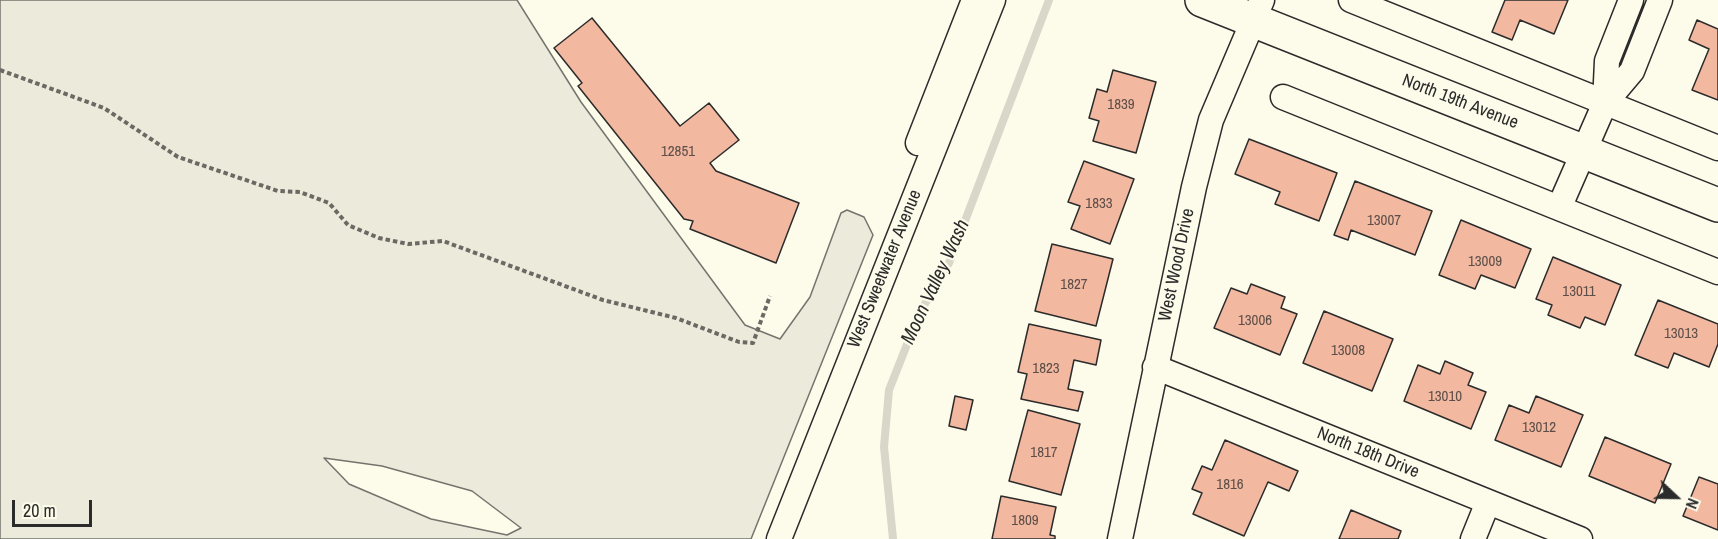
<!DOCTYPE html>
<style>
body{margin:0}
#map{position:relative;width:1718px;height:539px;overflow:hidden;background:#fdfbea;font-family:"Archivo Narrow",sans-serif}
canvas{display:block}
.north{position:absolute;left:1646px;top:467px;width:60px;height:60px;-webkit-text-stroke:4px #fdfbea;paint-order:stroke;rotate:112deg;font-size:16px;font-weight:700;line-height:24px;text-align:center;color:#2b2b2b}
.north::after{content:'';display:block;margin:auto;width:21px;height:27px;background:#2b2b2b;clip-path:polygon(50% 0,100% 100%,50% 72%,0 100%)}
.scale{position:absolute;left:12px;top:500px;width:80px;height:27px;box-sizing:border-box;border:3px solid #2b2b2b;border-top:0;padding-left:8px;font-size:18px;line-height:21px;white-space:nowrap;color:#2b2b2b;-webkit-text-stroke:4px #fdfbea;paint-order:stroke}
</style>
<div id="map">
<canvas width="1718" height="539"></canvas>
<div class="north">N</div>
<div class="scale">20 m</div>
</div>
<script>
const c = document.querySelector('canvas').getContext('2d');
c.lineJoin = 'round';
function paint(path, color) {
  c.fillStyle = color;
  c.fill(path, 'evenodd');
}
function shape(rows) {
  const path = new Path2D();
  for (const r of rows) {
    path.moveTo(r[0], r[1]);
    for (let i = 2; i < r.length; i += 2) path.lineTo(r[i], r[i + 1]);
  }
  return path;
}
function trace(path, color, width, dash) {
  c.strokeStyle = color;
  c.lineWidth = width;
  c.lineCap = dash ? 'butt' : 'round';
  c.setLineDash(dash || []);
  c.stroke(path);
}
function drawText(font, color, halo, rows, align = 'center') {
  c.font = font + ' "Archivo Narrow",sans-serif';
  c.lineWidth = 4.5;
  c.setLineDash([]);
  c.textBaseline = 'middle';
  c.strokeStyle = halo;
  c.fillStyle = color;
  for (const [text, x, y, turn = 0] of rows) {
    c.save();
    c.translate(x, y);
    c.rotate((+turn || 0) * Math.PI / 180);
    c.textAlign = isNaN(turn) ? turn : align;
    if (halo) c.strokeText(text, 0, 0);
    c.fillText(text, 0, 0);
    c.restore();
  }
}
const green = shape([
 [0,0,517,0,581,102,745,325,780,339,810,297,841,213,847,210,864,217,873,235,751,539,0,539,0,0],
 [324,458,382,466,472,491,521,528,507,535,431,519,349,484,324,458]
]);
const stream = shape([
 [893,539,884,447,889,390,919,314,949,263,1049,0]
]);
const building = shape([
 [1505,0,1568,0,1554,34,1520,20,1512,40,1492,32,1505,0],
 [592,18,680,126,709,103,739,140,710,163,716,171,799,203,776,263,690,229,693,221,684,219,578,86,582,83,554,48,592,18],
 [1697,20,1718,29,1718,100,1692,90,1709,49,1689,40,1697,20],
 [1113,70,1156,82,1136,153,1093,141,1099,121,1089,118,1097,89,1107,92,1113,70],
 [1249,139,1337,173,1319,221,1275,204,1280,192,1235,174,1249,139],
 [1084,161,1134,179,1110,244,1071,229,1080,206,1068,202,1084,161],
 [1355,181,1432,211,1415,255,1351,230,1348,240,1334,235,1355,181],
 [1461,220,1531,249,1515,288,1481,275,1475,289,1439,275,1461,220],
 [1052,244,1113,259,1096,326,1035,311,1052,244],
 [1553,257,1621,285,1605,325,1585,317,1580,328,1548,315,1552,305,1536,299,1553,257],
 [1251,284,1285,297,1281,308,1297,314,1280,355,1214,328,1231,288,1247,294,1251,284],
 [1658,300,1718,324,1718,344,1709,367,1674,353,1668,368,1635,355,1658,300],
 [1324,311,1393,339,1372,391,1303,363,1324,311],
 [1029,324,1101,340,1096,365,1074,360,1068,389,1083,392,1078,411,1021,399,1027,374,1018,372,1029,324],
 [1445,361,1473,373,1468,385,1486,392,1471,429,1404,401,1418,365,1440,374,1445,361],
 [955,396,973,400,966,430,949,426,955,396],
 [1536,396,1583,415,1561,467,1495,440,1509,405,1529,413,1536,396],
 [1028,410,1080,424,1061,495,1009,481,1028,410],
 [1605,437,1671,464,1655,503,1589,476,1605,437],
 [1225,440,1298,471,1289,491,1268,482,1244,536,1193,514,1202,493,1192,489,1202,466,1212,470,1225,440],
 [1699,477,1718,484,1718,530,1683,516,1699,477],
 [1001,496,1056,507,1050,535,1055,536,1055,539,992,539,1001,496],
 [1351,510,1401,531,1398,539,1339,539,1351,510]
]);
const path = shape([
 [0,70,104,108,178,157,278,191,300,192,329,203,348,225,379,238,408,244,443,241,603,300,676,318,739,342,753,343,770,296]
]);
const minor = shape([
 [1351,0,1718,148],
 [1283,97,1718,272],
 [1605,103,1607,61,1631,0],
 [918,143,974,0],
 [1559,208,1605,103,1632,71,1660,0],
 [1155,367,1580,539],
 [779,539,993,0],
 [1120,539,1194,187,1211,120,1262,0],
 [1473,539,1488,502]
]);
const primary = shape([
 [1202,0,1718,205]
]);
const numberNames = [
 ["1839",1121,105],
 ["12851",678,152],
 ["1833",1099,204],
 ["13007",1384,221],
 ["13009",1485,262],
 ["1827",1074,285],
 ["13011",1579,292],
 ["13006",1255,321],
 ["13013",1681,334],
 ["13008",1348,351],
 ["1823",1046,369],
 ["13010",1445,397],
 ["13012",1539,428],
 ["1817",1044,453],
 ["1816",1230,485],
 ["1809",1025,521]
];
const streetNames = [
 ["North 19th Avenue",1460,102,21],
 ["West Wood Drive",1177,265,-78],
 ["West Sweetwater Avenue",885,269,-68],
 ["North 18th Drive",1368,453,22]
];
const waterNames = [
 ["Moon Valley Wash",936,282,-65]
];
paint(green, '#ecebdb');
trace(green, '#74746e', 1.5);
trace(stream, '#d8d7c9', 8);
paint(building, '#f2b8a0');
trace(building, '#2b2b2b', 1.5);
trace(minor, '#2b2b2b', 27);
trace(primary, '#2b2b2b', 36);
trace(path, '#6a6964', 4, [4.5, 3]);
trace(minor, '#fdfbea', 24);
trace(primary, '#fdfbea', 33);
drawText('15px', '#5d4e48', null, numberNames);
drawText('18px', '#2b2b2b', '#fdfbea', streetNames);
drawText('italic 20px', '#2b2b2b', '#fdfbea', waterNames);
</script>
